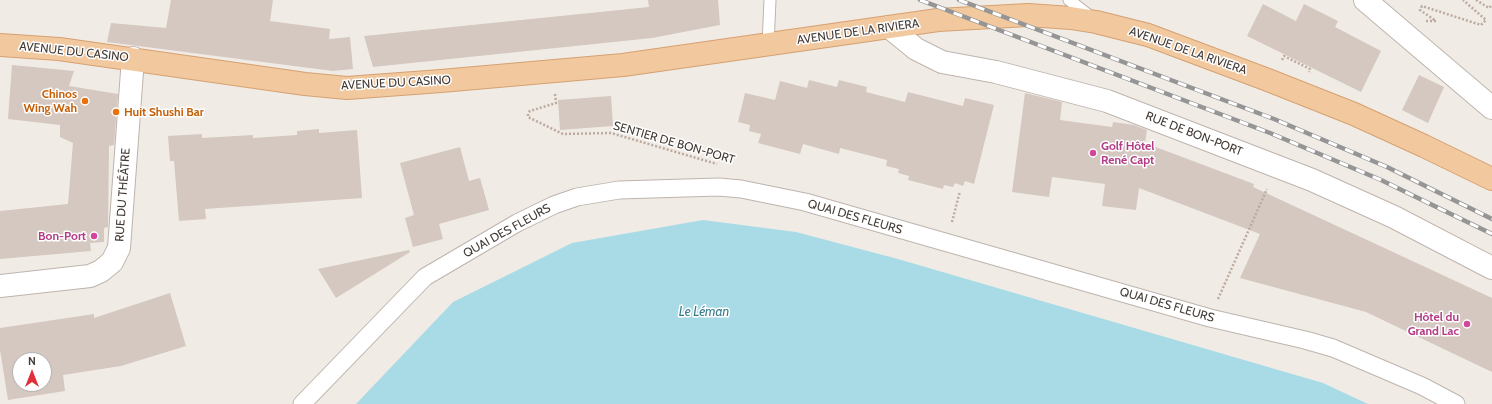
<!DOCTYPE html>
<meta charset="utf-8">
<style>
body{margin:0}
#map{position:relative;width:1492px;height:404px;overflow:hidden;background:#f1ebe6;font-family:Cabin,sans-serif}
canvas{display:block}
.north{position:absolute;left:12px;top:352px;width:40px;height:40px;box-sizing:border-box;background:#fff;border:1px solid #b4b1af;border-radius:50%;rotate:0deg;font-size:11px;font-weight:700;line-height:16px;text-align:center;color:#433b36}
.north::after{content:'';display:block;margin:auto;width:14px;height:18px;background:#e02e3a;clip-path:polygon(50% 0,100% 100%,50% 72%,0 100%)}
</style>
<div id="map">
<canvas width="1492" height="404"></canvas>
<div class="north">N</div>
</div>
<script>
const c = document.querySelector('canvas').getContext('2d');
c.lineJoin = 'round';
function paint(path, color) {
  c.fillStyle = color;
  c.fill(path, 'evenodd');
}
function shape(rows) {
  const path = new Path2D();
  for (const r of rows) {
    path.moveTo(r[0], r[1]);
    for (let i = 2; i < r.length; i += 2) path.lineTo(r[i], r[i + 1]);
  }
  return path;
}
function trace(path, color, width, dash) {
  c.strokeStyle = color;
  c.lineWidth = width;
  c.lineCap = dash ? 'butt' : 'round';
  c.setLineDash(dash || []);
  c.stroke(path);
}
function drawText(font, color, halo, rows, align = 'center') {
  c.font = font + ' Cabin,sans-serif';
  c.lineWidth = 3;
  c.setLineDash([]);
  c.textBaseline = 'middle';
  c.strokeStyle = halo;
  c.fillStyle = color;
  for (const [text, x, y, turn = 0] of rows) {
    c.save();
    c.translate(x, y);
    c.rotate((+turn || 0) * Math.PI / 180);
    c.textAlign = isNaN(turn) ? turn : align;
    if (halo) c.strokeText(text, 0, 0);
    c.fillText(text, 0, 0);
    c.restore();
  }
}
const water = shape([
 [703,220,796,232,898,259,1323,383,1368,404,356,404,453,302,572,243]
]);
const building = shape([
 [171,0,273,0,270,21,330,29,329,39,350,37,353,69,333,71,107,42,111,23,166,28],
 [648,0,718,0,720,25,652,38,373,67,364,36,649,7],
 [1263,4,1296,21,1304,4,1338,21,1335,27,1381,51,1361,92,1247,36],
 [12,65,74,71,69,86,118,94,114,145,109,146,108,227,104,228,104,242,90,243,91,251,0,259,0,211,68,204,73,143,60,137,60,125,8,119],
 [1419,75,1444,87,1428,123,1402,110],
 [809,80,837,87,839,80,867,87,866,92,905,102,908,92,963,106,965,98,994,105,974,184,965,181,963,186,955,183,953,187,944,185,943,189,908,180,909,176,898,173,899,169,886,166,887,160,840,148,839,154,803,144,800,154,758,143,761,134,749,131,750,125,738,122,745,93,775,100,780,81,807,88],
 [1025,93,1062,102,1060,120,1112,127,1113,122,1134,125,1147,130,1145,143,1254,184,1253,187,1492,298,1492,372,1366,312,1240,278,1260,234,1139,188,1136,210,1102,206,1105,184,1052,177,1049,197,1012,192],
 [611,96,613,126,560,130,558,100],
 [319,129,319,133,357,130,362,198,205,209,206,219,179,221,174,161,170,161,168,136,202,134,202,138,253,135,253,138,297,135,297,131],
 [460,147,469,181,480,178,489,210,439,224,443,239,413,247,405,218,414,215,400,163],
 [409,250,410,252,336,298,318,269],
 [170,293,186,346,121,366,63,375,65,391,8,400,0,350,0,328,94,314,94,318],
 [20,360,44,360,44,384,20,384]
]);
const path = shape([
 [1476,0,1489,8,1492,5],
 [1426,21,1436,21,1420,10,1422,6,1481,25,1486,20,1463,0],
 [1282,60,1284,56,1310,69,1309,72],
 [555,94,556,103,530,111,528,113,528,117,563,134,611,133,717,164],
 [952,222,960,191],
 [1218,299,1267,189]
]);
const service = shape([
 [1069,0,1091,17],
 [768,45,770,0]
]);
const pedestrian = shape([
 [302,404,425,277,517,223,554,205,577,197,619,190,719,187,741,189,805,202,1210,318,1305,340,1333,348,1422,386,1456,404]
]);
const minor = shape([
 [1365,0,1492,108],
 [889,27,916,49,942,62,996,72,1107,101,1312,180,1394,217,1492,268],
 [0,286,90,276,101,271,112,262,119,248,133,58]
]);
const primary = shape([
 [0,45,59,49,305,84,347,88,441,81,623,65,938,20,1028,15,1071,18,1096,22,1148,35,1268,80,1354,114,1424,146,1492,179]
]);
const rail = shape([
 [920,0,1270,133,1381,180,1492,234],
 [959,0,1274,119,1387,167,1492,219]
]);
const markers = [
 [85,101,4,"#e8710a"],
 [116,112,4,"#e8710a"],
 [1093,153,4,"#d1479c"],
 [94,236,4,"#d1479c"],
 [1467,324,4,"#d1479c"]
];
const streetNames = [
 ["AVENUE DE LA RIVIERA",858,32,-8],
 ["AVENUE DE LA RIVIERA",1188,51,19],
 ["AVENUE DU CASINO",74,52,6],
 ["AVENUE DU CASINO",396,83,-3],
 ["RUE DE BON-PORT",1194,134,21],
 ["SENTIER DE BON-PORT",674,143,16],
 ["RUE DU THÉÂTRE",123,195,-86],
 ["QUAI DES FLEURS",855,217,16],
 ["QUAI DES FLEURS",507,231,-29],
 ["QUAI DES FLEURS",1167,305,16]
];
const foodNames = [
 ["Chinos",77,94],
 ["Wing Wah",77,108],
 ["Huit Shushi Bar",124,112,"left"]
];
const hotelNames = [
 ["Golf Hôtel",1101,146,"left"],
 ["René Capt",1101,160,"left"],
 ["Bon-Port",86,236],
 ["Hôtel du",1459,317],
 ["Grand Lac",1459,331]
];
const waterNames = [
 ["Le Léman",704,312]
];
paint(water, '#a9dbe7');
paint(building, '#d4c8c0');
trace(service, '#beb4ad', 13);
trace(pedestrian, '#beb4ad', 19);
trace(minor, '#beb4ad', 24);
trace(primary, '#d5a171', 24);
trace(path, '#bbaa9d', 2.5, [2, 2]);
trace(service, '#fff', 11);
trace(pedestrian, '#fff', 17);
trace(minor, '#fff', 22);
trace(primary, '#f2c89e', 22);
trace(rail, '#959595', 4.5);
trace(rail, '#fff', 3, [9]);
for (const [x, y, r, color] of markers) {
  const dot = new Path2D();
  dot.arc(x, y, r, 0, 2 * Math.PI);
  c.fillStyle = color;
  c.fill(dot);
  trace(dot, '#fff', 1.5);
}
drawText('12px', '#433b36', '#fff', streetNames);
drawText('bold 12px', '#c56008', '#fff', foodNames, 'right');
drawText('bold 12px', '#b23c85', '#fff', hotelNames, 'right');
drawText('italic 13px', '#367a8b', '#fff', waterNames);
</script>
